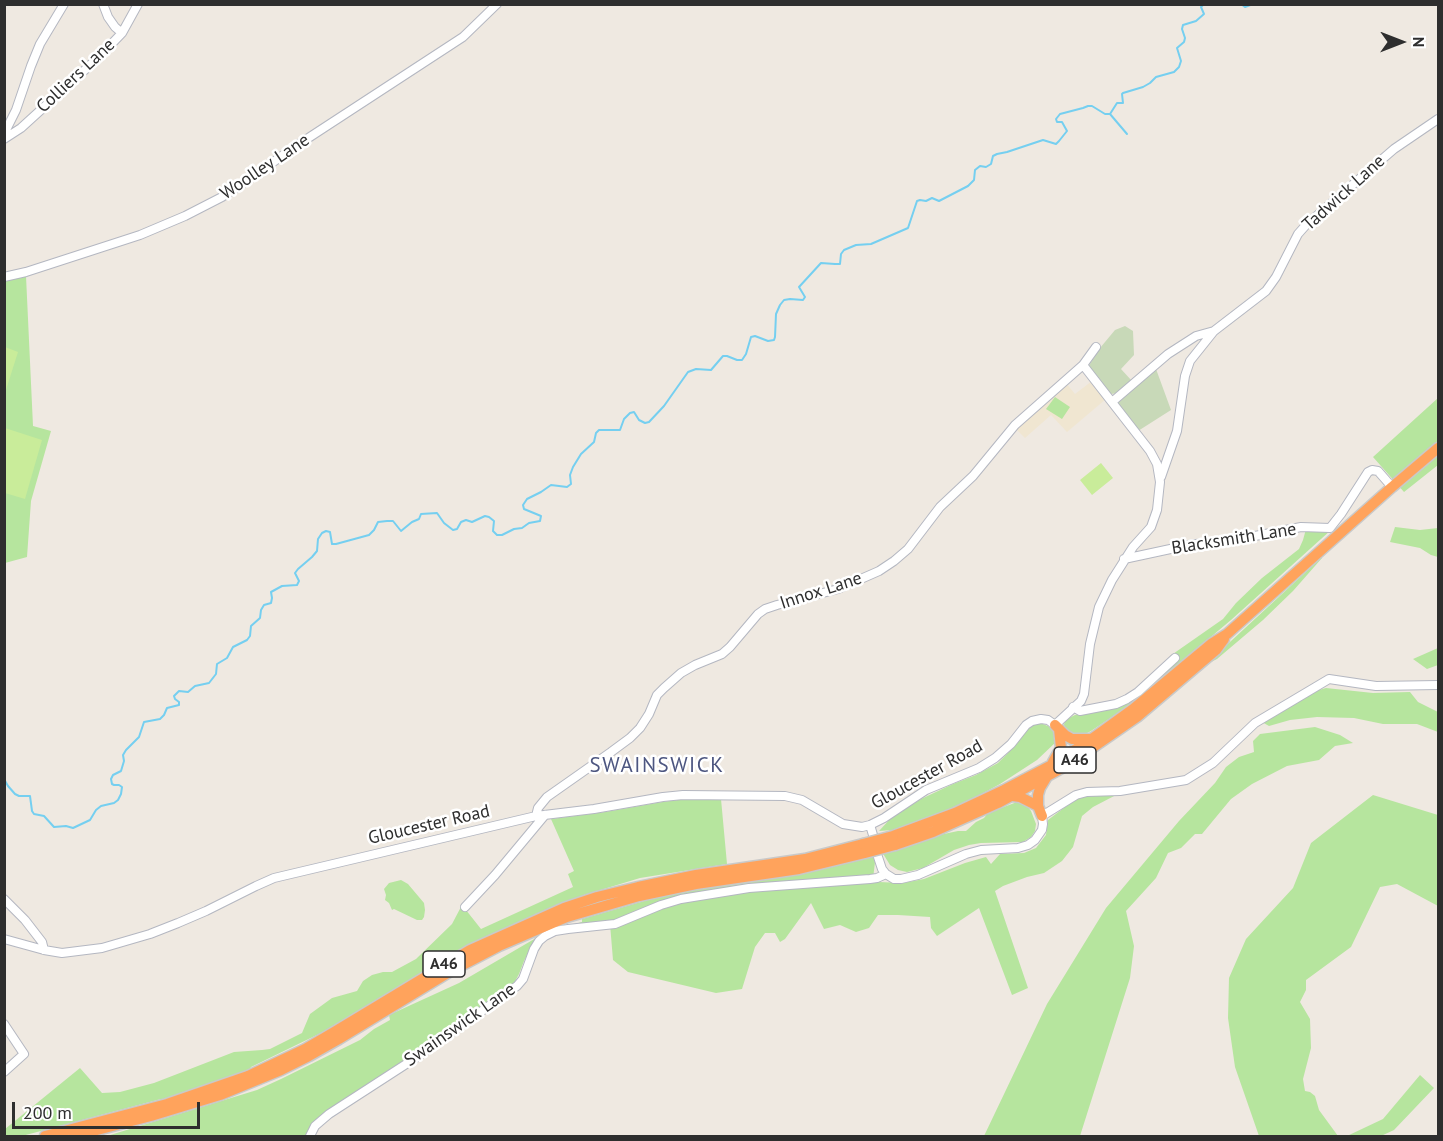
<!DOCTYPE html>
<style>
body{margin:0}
#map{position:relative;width:1443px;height:1141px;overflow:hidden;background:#efe9e1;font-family:"PT Sans",sans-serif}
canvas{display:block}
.frame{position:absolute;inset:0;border:6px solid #2e2e2e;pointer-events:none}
.north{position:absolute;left:1371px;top:12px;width:60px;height:60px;-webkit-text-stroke:4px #fff;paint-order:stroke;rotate:90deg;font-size:16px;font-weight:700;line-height:24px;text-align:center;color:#2e2e2e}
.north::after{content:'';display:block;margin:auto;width:21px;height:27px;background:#2e2e2e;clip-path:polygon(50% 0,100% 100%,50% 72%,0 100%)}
.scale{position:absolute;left:12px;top:1102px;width:188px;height:27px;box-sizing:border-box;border:3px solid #2e2e2e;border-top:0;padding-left:8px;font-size:18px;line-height:21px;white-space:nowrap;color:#2e2e2e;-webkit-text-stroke:4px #fff;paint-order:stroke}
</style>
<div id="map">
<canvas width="1443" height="1141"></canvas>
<div class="frame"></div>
<div class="north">N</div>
<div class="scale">200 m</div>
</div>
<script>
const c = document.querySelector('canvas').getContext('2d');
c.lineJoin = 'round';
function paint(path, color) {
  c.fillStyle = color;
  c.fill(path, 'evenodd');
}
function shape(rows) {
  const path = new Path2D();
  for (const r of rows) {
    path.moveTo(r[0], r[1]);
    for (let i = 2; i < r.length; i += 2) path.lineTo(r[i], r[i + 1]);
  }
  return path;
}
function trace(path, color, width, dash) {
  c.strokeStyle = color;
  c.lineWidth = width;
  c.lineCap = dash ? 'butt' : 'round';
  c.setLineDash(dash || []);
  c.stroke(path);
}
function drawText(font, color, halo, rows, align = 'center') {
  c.font = font + ' "PT Sans",sans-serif';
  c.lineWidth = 5;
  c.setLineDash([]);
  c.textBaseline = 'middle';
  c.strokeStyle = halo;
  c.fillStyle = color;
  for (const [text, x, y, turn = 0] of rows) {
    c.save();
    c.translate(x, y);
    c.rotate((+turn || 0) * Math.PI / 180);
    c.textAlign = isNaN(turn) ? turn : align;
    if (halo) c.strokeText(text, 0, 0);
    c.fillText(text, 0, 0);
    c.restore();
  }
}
const education = shape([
 [1092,381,1106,399,1067,432,1051,415,1025,438,1015,428,1066,383,1075,394]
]);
const green = shape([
 [26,276,33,426,51,431,31,501,27,557,5,563,5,281],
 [1055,397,1070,407,1062,419,1046,409],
 [1438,398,1438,465,1404,492,1373,457],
 [1395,527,1420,530,1438,528,1438,557,1431,555,1420,548,1390,542],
 [1306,529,1331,530,1231,620,1131,704,1091,731,1081,736,1074,736,1065,731,1064,724,1067,719,1075,715,1114,708,1175,657,1170,656,1223,619,1236,603,1262,578,1299,549,1303,540],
 [1321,558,1322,558,1293,591,1263,620,1217,659,1205,665],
 [1438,648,1438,665,1427,669,1413,659],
 [1326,688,1373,693,1410,692,1418,702,1438,712,1438,732,1417,724,1383,724,1354,718,1317,717,1290,720,1269,726,1262,722,1309,693],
 [1038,722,1055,729,1056,742,1037,760,1000,784,952,810,893,830,879,831,891,818,921,799,953,784,976,775,998,763,1015,746,1032,724],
 [1315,727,1340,735,1353,743,1335,746,1319,760,1287,766,1252,784,1231,799,1202,834,1195,834,1181,848,1168,853,1156,878,1126,911,1134,946,1130,978,1080,1136,984,1136,1047,1004,1106,908,1179,821,1215,783,1226,767,1239,757,1254,752,1253,741,1260,734],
 [1104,795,1116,795,1093,807,1082,816,1073,847,1062,861,1044,873,1027,877,1003,886,995,891,1028,988,1012,995,979,908,937,936,931,928,930,917,898,915,878,915,869,928,856,932,840,925,824,929,811,903,785,939,780,942,775,933,765,933,755,947,742,989,716,993,628,972,613,960,610,924,558,928,582,922,582,919,675,892,801,874,827,868,872,855,875,862,873,879,878,882,903,883,924,879,965,863,986,857,991,864,1000,854,1024,853,1036,848,1046,835,1048,820,1073,801,1083,796],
 [1373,795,1438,815,1438,906,1397,884,1380,887,1351,947,1306,980,1306,990,1300,1002,1310,1019,1311,1048,1303,1079,1305,1091,1310,1092,1315,1096,1319,1110,1338,1136,1259,1136,1235,1067,1228,1018,1229,978,1246,939,1293,888,1311,843],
 [686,799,721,799,727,864,640,878,584,895,585,898,430,968,323,1032,251,1067,250,1069,212,1084,162,1100,161,1099,22,1136,5,1136,5,1129,80,1068,102,1093,120,1092,154,1083,234,1052,262,1050,270,1049,302,1033,310,1014,332,998,357,991,363,981,372,975,383,972,392,972,416,959,452,924,462,905,481,929,573,887,568,874,574,871,551,819,605,812,662,802],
 [1017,802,1028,807,1031,811,1036,824,1035,831,1031,837,1023,842,981,843,969,845,954,850,923,868,907,872,898,870,890,865,882,852,939,835,958,831,966,831,976,822,984,818,988,813],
 [401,880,408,884,424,903,425,910,424,917,422,920,417,920,394,909,392,910,389,903,385,900,386,895,384,889,389,883],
 [536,938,524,961,519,974,512,987,452,1031,328,1111,309,1136,107,1136,257,1090,281,1079,360,1040,374,1029,390,1020,389,1015,459,983],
 [1420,1075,1434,1088,1394,1130,1381,1136,1347,1136,1383,1119]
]);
const cemetery = shape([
 [1125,326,1133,331,1134,355,1121,369,1132,381,1118,393,1111,394,1108,392,1088,367,1100,348,1115,330],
 [1156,369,1171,410,1138,431,1117,402]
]);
const pitch = shape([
 [5,347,18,352,5,393,4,347],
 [5,428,42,440,25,499,5,493],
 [1101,463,1113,478,1092,495,1080,480]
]);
const stream = shape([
 [1241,4,1245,7,1253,4],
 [1110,114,1127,134],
 [4,779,8,786,15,794,19,796,30,796,32,811,34,814,44,816,54,827,66,826,73,828,90,820,96,810,101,806,114,803,118,800,121,794,122,787,119,785,114,785,112,784,111,779,113,775,121,771,124,761,123,755,126,750,139,737,144,722,160,719,164,715,167,708,179,705,179,702,175,699,174,696,179,691,188,692,195,686,209,683,216,674,217,664,227,658,233,647,247,640,250,636,251,626,260,618,261,610,264,605,271,603,272,598,271,592,282,586,297,585,299,581,295,573,298,569,312,557,317,551,318,539,322,533,326,531,330,532,332,544,336,544,369,535,374,530,378,522,387,521,393,521,401,531,412,522,419,519,421,514,437,513,444,523,453,530,457,529,461,522,466,520,472,522,485,516,489,517,494,521,493,531,497,535,502,535,514,529,522,528,529,523,540,521,541,516,524,509,523,505,527,499,541,492,551,485,567,487,571,484,570,475,573,467,581,454,594,442,596,433,599,430,620,430,624,419,630,413,634,412,639,420,645,423,649,422,664,406,688,372,696,369,711,370,723,356,727,356,737,360,742,360,746,354,751,337,755,336,768,341,774,340,775,337,776,314,780,305,784,300,790,299,803,300,805,297,799,287,821,263,835,264,840,264,841,254,844,250,856,245,871,244,908,228,917,201,920,200,926,201,932,198,939,201,968,186,974,180,975,170,980,166,986,167,991,164,993,156,997,154,1007,152,1043,140,1056,144,1059,141,1067,131,1062,122,1057,122,1056,119,1060,114,1083,108,1088,106,1092,106,1105,114,1110,114,1117,103,1123,103,1122,94,1123,93,1143,87,1150,83,1156,77,1174,72,1179,67,1181,61,1177,48,1184,42,1185,38,1182,29,1183,25,1196,21,1204,14,1201,7,1204,4]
]);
const minor = shape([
 [103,4,108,17,115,27,122,33],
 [4,134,16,110,31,66,40,44,64,4],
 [4,139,21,128,99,57,122,33,138,4],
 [4,277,26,272,140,235,185,216,222,197,248,180,293,148,463,37,497,4],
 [1214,331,1266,291,1276,277,1298,234,1306,225,1394,149,1438,119],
 [1112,402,1168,354,1196,336,1214,331,1190,361,1185,376,1177,431,1161,477],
 [1124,559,1189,545,1255,536,1301,527,1330,528,1341,514,1368,472,1372,470,1378,471,1392,487],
 [1073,707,1080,711,1116,704,1127,699,1138,692,1175,658],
 [536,816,538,808,547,797,611,752,630,738,640,728,649,714,657,695,664,688,681,673,695,665,722,654,730,647,758,614,765,609,777,605,838,589,879,571,894,561,908,549,940,507,973,476,1015,425,1083,365,1096,347],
 [870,825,873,835],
 [877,854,882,869,886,874,894,879,901,879,918,875,966,854,981,850,1018,848,1028,845,1035,840,1042,830,1043,824,1042,816,1076,795,1087,792,1120,791,1186,780,1213,763,1255,723,1329,679,1376,686,1438,685],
 [4,899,25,920,42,942,44,950],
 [465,907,495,875,545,815],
 [4,939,44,950,62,953,102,948,150,934,178,923,206,911,256,886,274,878,536,816,594,809,663,797,683,795,785,796,802,800,843,824,862,827,870,825,884,818,926,790,979,768,995,758,1011,744,1026,725,1032,721,1041,719,1048,720,1055,725,1081,701,1084,694,1090,644,1099,607,1112,580,1133,547,1151,527,1157,510,1160,482,1157,464,1150,451,1083,365],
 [4,1024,24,1054,4,1072],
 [310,1136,315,1126,329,1114,417,1057,517,986,523,979,534,949,539,941,545,936,555,931,568,929,615,924,661,905,681,899,749,888,870,879,877,878,886,874]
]);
const highway = shape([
 [1055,725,1065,735,1072,739,1089,739],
 [1053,762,1061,748,1059,729],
 [1013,796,1020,797,1038,806],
 [1042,816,1038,806,1038,795,1040,788,1046,778],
 [893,836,955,813,1004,790,1050,766,1093,738,1133,709,1211,644,1227,634,1392,487,1438,448],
 [895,845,933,832,998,803,1069,764,1137,717,1216,650,1224,639],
 [45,1136,167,1104,248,1076,305,1049,334,1032,470,950,564,908,597,897,638,887,696,875,805,859,863,844],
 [74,1136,151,1116,220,1095,281,1070,309,1056,339,1039,451,971,499,946,567,917,639,896,696,884,799,869,865,853]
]);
const highwayBridge = shape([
 [863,844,893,836],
 [865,853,895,845]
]);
const shields = [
 [1075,760,42],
 [444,964,42]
];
const shieldNames = [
 ["A46",1075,760],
 ["A46",444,964]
];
const streetNames = [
 ["Colliers Lane",76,76,-43],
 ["Woolley Lane",265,167,-34],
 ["Tadwick Lane",1344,193,-42],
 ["Blacksmith Lane",1234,539,-9],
 ["Innox Lane",821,591,-18],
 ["Gloucester Road",927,775,-29],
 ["Gloucester Road",429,825,-13],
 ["Swainswick Lane",460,1025,-35]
];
const quarterNames = [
 ["SWAINSWICK",657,766]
];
paint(education, '#f0e6d1');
paint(green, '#b6e59e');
paint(cemetery, '#c8d9b8');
paint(pitch, '#c9ec9a');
trace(stream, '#75cff0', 2);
trace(minor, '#b4b7c1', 10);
trace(highway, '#c9c9c9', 13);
trace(minor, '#fff', 8);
trace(highway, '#ffa35c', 10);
trace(highwayBridge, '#c9c9c9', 13, []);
trace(highwayBridge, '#ffa35c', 10);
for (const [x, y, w] of shields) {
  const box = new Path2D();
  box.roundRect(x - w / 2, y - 13, w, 26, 4.5);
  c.fillStyle = '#fff';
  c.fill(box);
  trace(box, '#2e2e2e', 1.5);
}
drawText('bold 16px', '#2e2e2e', null, shieldNames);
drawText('18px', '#2e2e2e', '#fff', streetNames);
c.letterSpacing = '1.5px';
drawText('21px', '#4d5680', '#fff', quarterNames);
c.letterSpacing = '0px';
</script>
